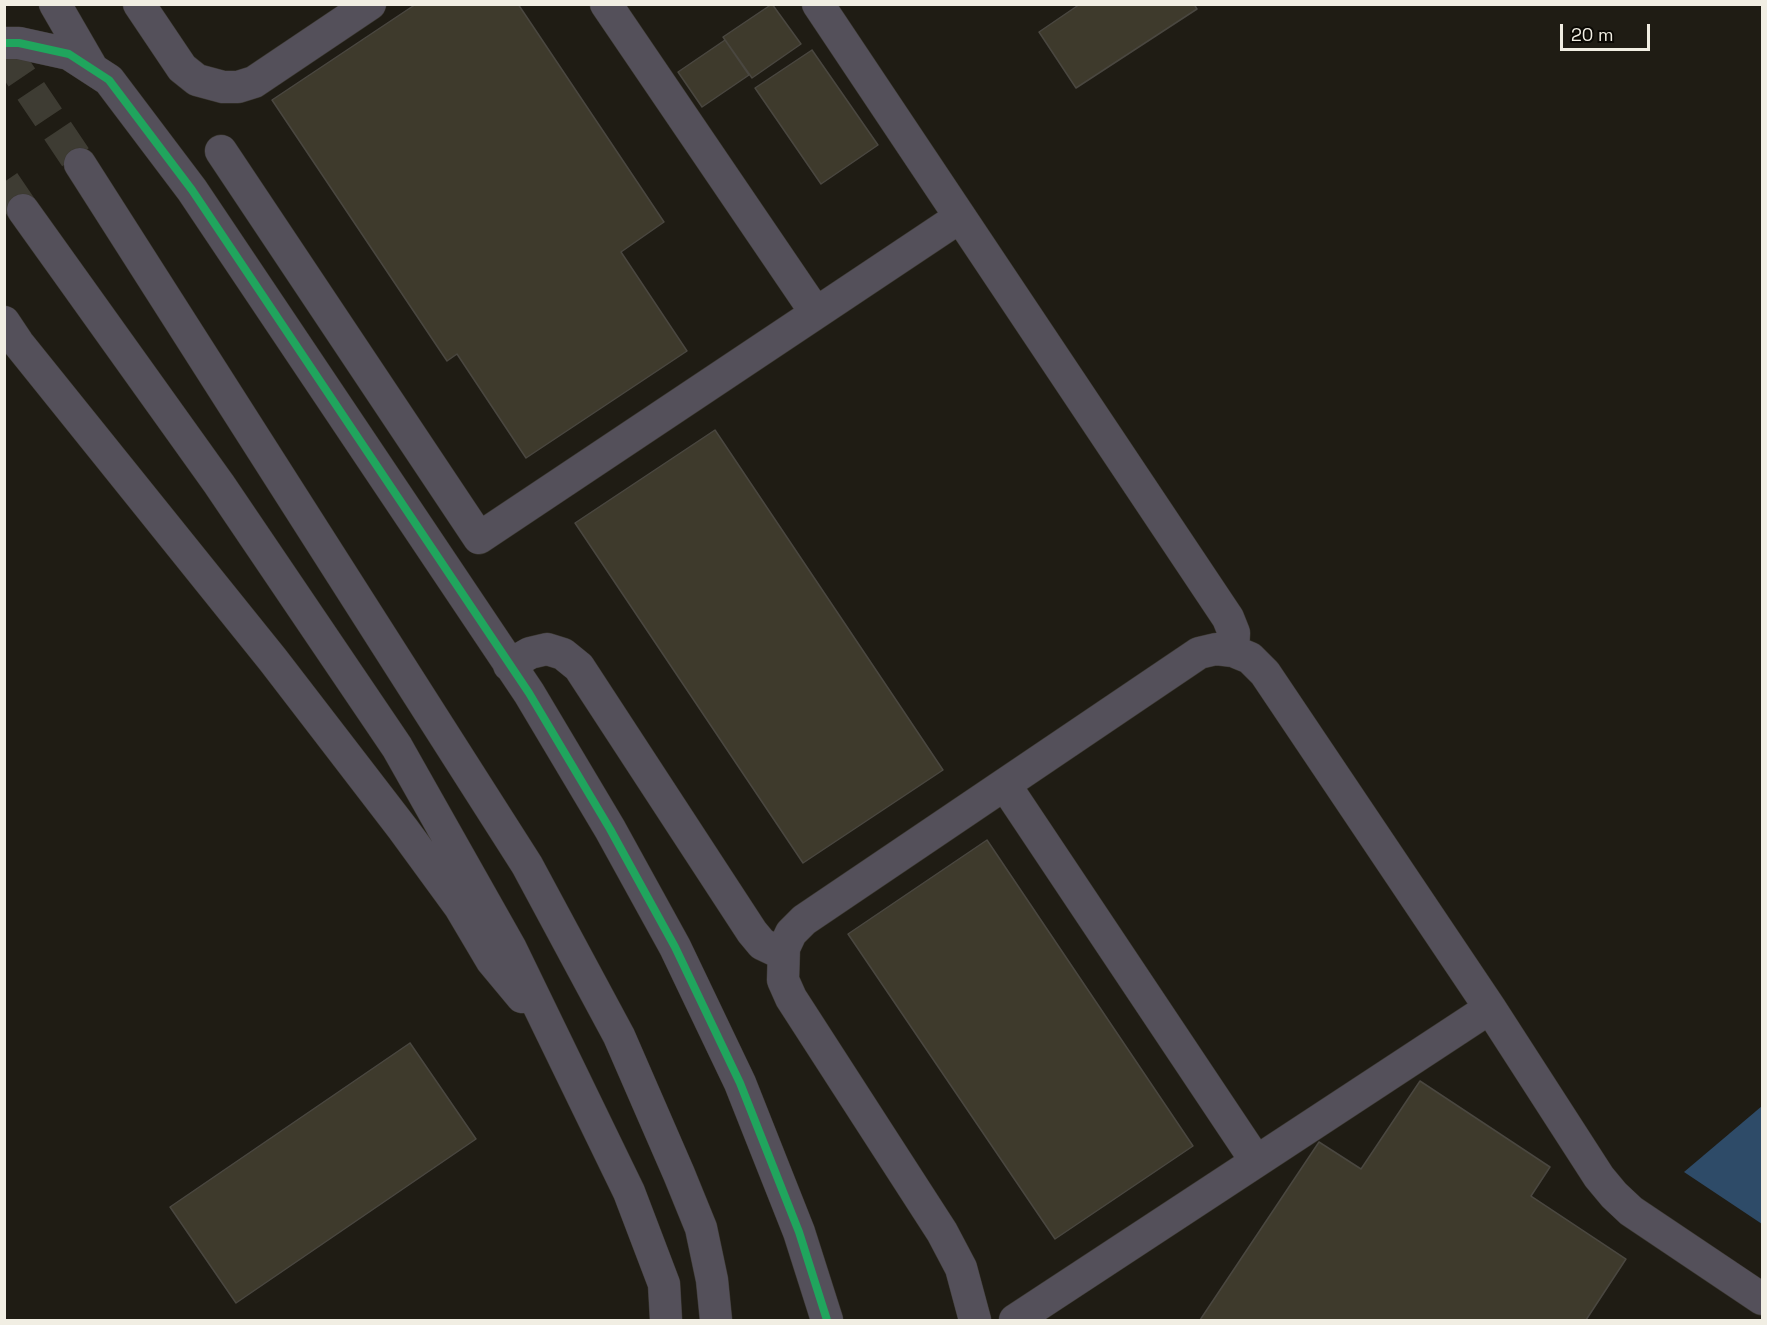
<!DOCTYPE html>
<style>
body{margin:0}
#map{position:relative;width:1767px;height:1325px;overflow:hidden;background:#1f1c14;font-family:"Space Grotesk",sans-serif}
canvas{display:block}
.frame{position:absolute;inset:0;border:6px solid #f1eee3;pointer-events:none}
.scale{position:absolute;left:1560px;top:24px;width:90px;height:27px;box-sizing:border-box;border:3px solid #f1eee3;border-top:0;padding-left:8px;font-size:18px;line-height:21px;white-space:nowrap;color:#f1eee3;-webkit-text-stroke:4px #0b0904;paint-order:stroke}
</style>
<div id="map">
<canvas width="1767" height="1325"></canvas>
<div class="frame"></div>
<div class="scale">20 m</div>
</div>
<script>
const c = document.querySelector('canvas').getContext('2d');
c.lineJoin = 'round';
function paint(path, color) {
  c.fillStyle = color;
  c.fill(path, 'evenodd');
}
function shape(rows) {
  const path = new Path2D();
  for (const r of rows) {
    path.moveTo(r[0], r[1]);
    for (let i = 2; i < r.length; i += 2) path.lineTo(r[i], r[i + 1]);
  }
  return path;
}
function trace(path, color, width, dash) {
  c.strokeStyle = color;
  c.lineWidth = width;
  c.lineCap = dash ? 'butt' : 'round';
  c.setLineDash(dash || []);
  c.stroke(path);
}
const water = shape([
 [1762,1106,1762,1224,1684,1172]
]);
const building = shape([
 [416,4,518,4,664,222,621,252,687,351,526,458,457,354,447,361,272,100,416,4],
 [772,4,801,44,752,78,723,37,772,4],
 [1080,4,1194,4,1197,9,1076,88,1039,32,1080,4],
 [725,40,749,75,702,107,678,72,725,40],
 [812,50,878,145,821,184,755,88,812,50],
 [715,430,943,770,803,863,575,523,715,430],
 [987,840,1193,1146,1055,1239,848,934,987,840],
 [410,1043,476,1139,236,1303,170,1207,410,1043],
 [1420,1081,1550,1167,1531,1196,1626,1259,1586,1320,1200,1320,1319,1142,1361,1169,1420,1081]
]);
const minorTunnel = shape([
 [4,51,80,164],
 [4,182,23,210]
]);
const minor = shape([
 [55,4,92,68],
 [139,4,182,68,197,80,223,87,238,87,254,82,370,4],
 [606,4,816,313],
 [818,4,1228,618,1234,633,1233,651],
 [4,43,19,43,69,54,109,80,192,190,529,693,610,829,675,947,740,1083,799,1232,827,1320],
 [221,151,479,538,960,217],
 [80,164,527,865,619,1036,679,1174,701,1228,712,1280,716,1320],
 [23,210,219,484,397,747,510,947,629,1192,664,1284,666,1320],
 [4,322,18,343,273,660,403,829,460,907,492,961,522,997],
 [509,665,530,653,547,649,563,654,579,667,752,932,762,944,783,954],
 [1005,785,1256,1161],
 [975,1320,961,1268,942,1232,791,998,783,980,784,948,791,933,804,920,1199,653,1216,649,1233,651,1250,658,1265,673,1490,1008,1599,1177,1614,1195,1631,1211,1762,1299],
 [1015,1320,1490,1008]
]);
const cycleway = shape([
 [4,43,19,43,69,54,109,80,192,190,529,693,610,829,675,947,740,1083,799,1232,827,1320]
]);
paint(water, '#2e4b68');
paint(building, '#3e3a2c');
trace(building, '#4a4740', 1.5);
trace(minorTunnel, '#3e3c33', 32, [32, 16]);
trace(minor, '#3c3932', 33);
trace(minor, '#54505a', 32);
trace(cycleway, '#20a55d', 8);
</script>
